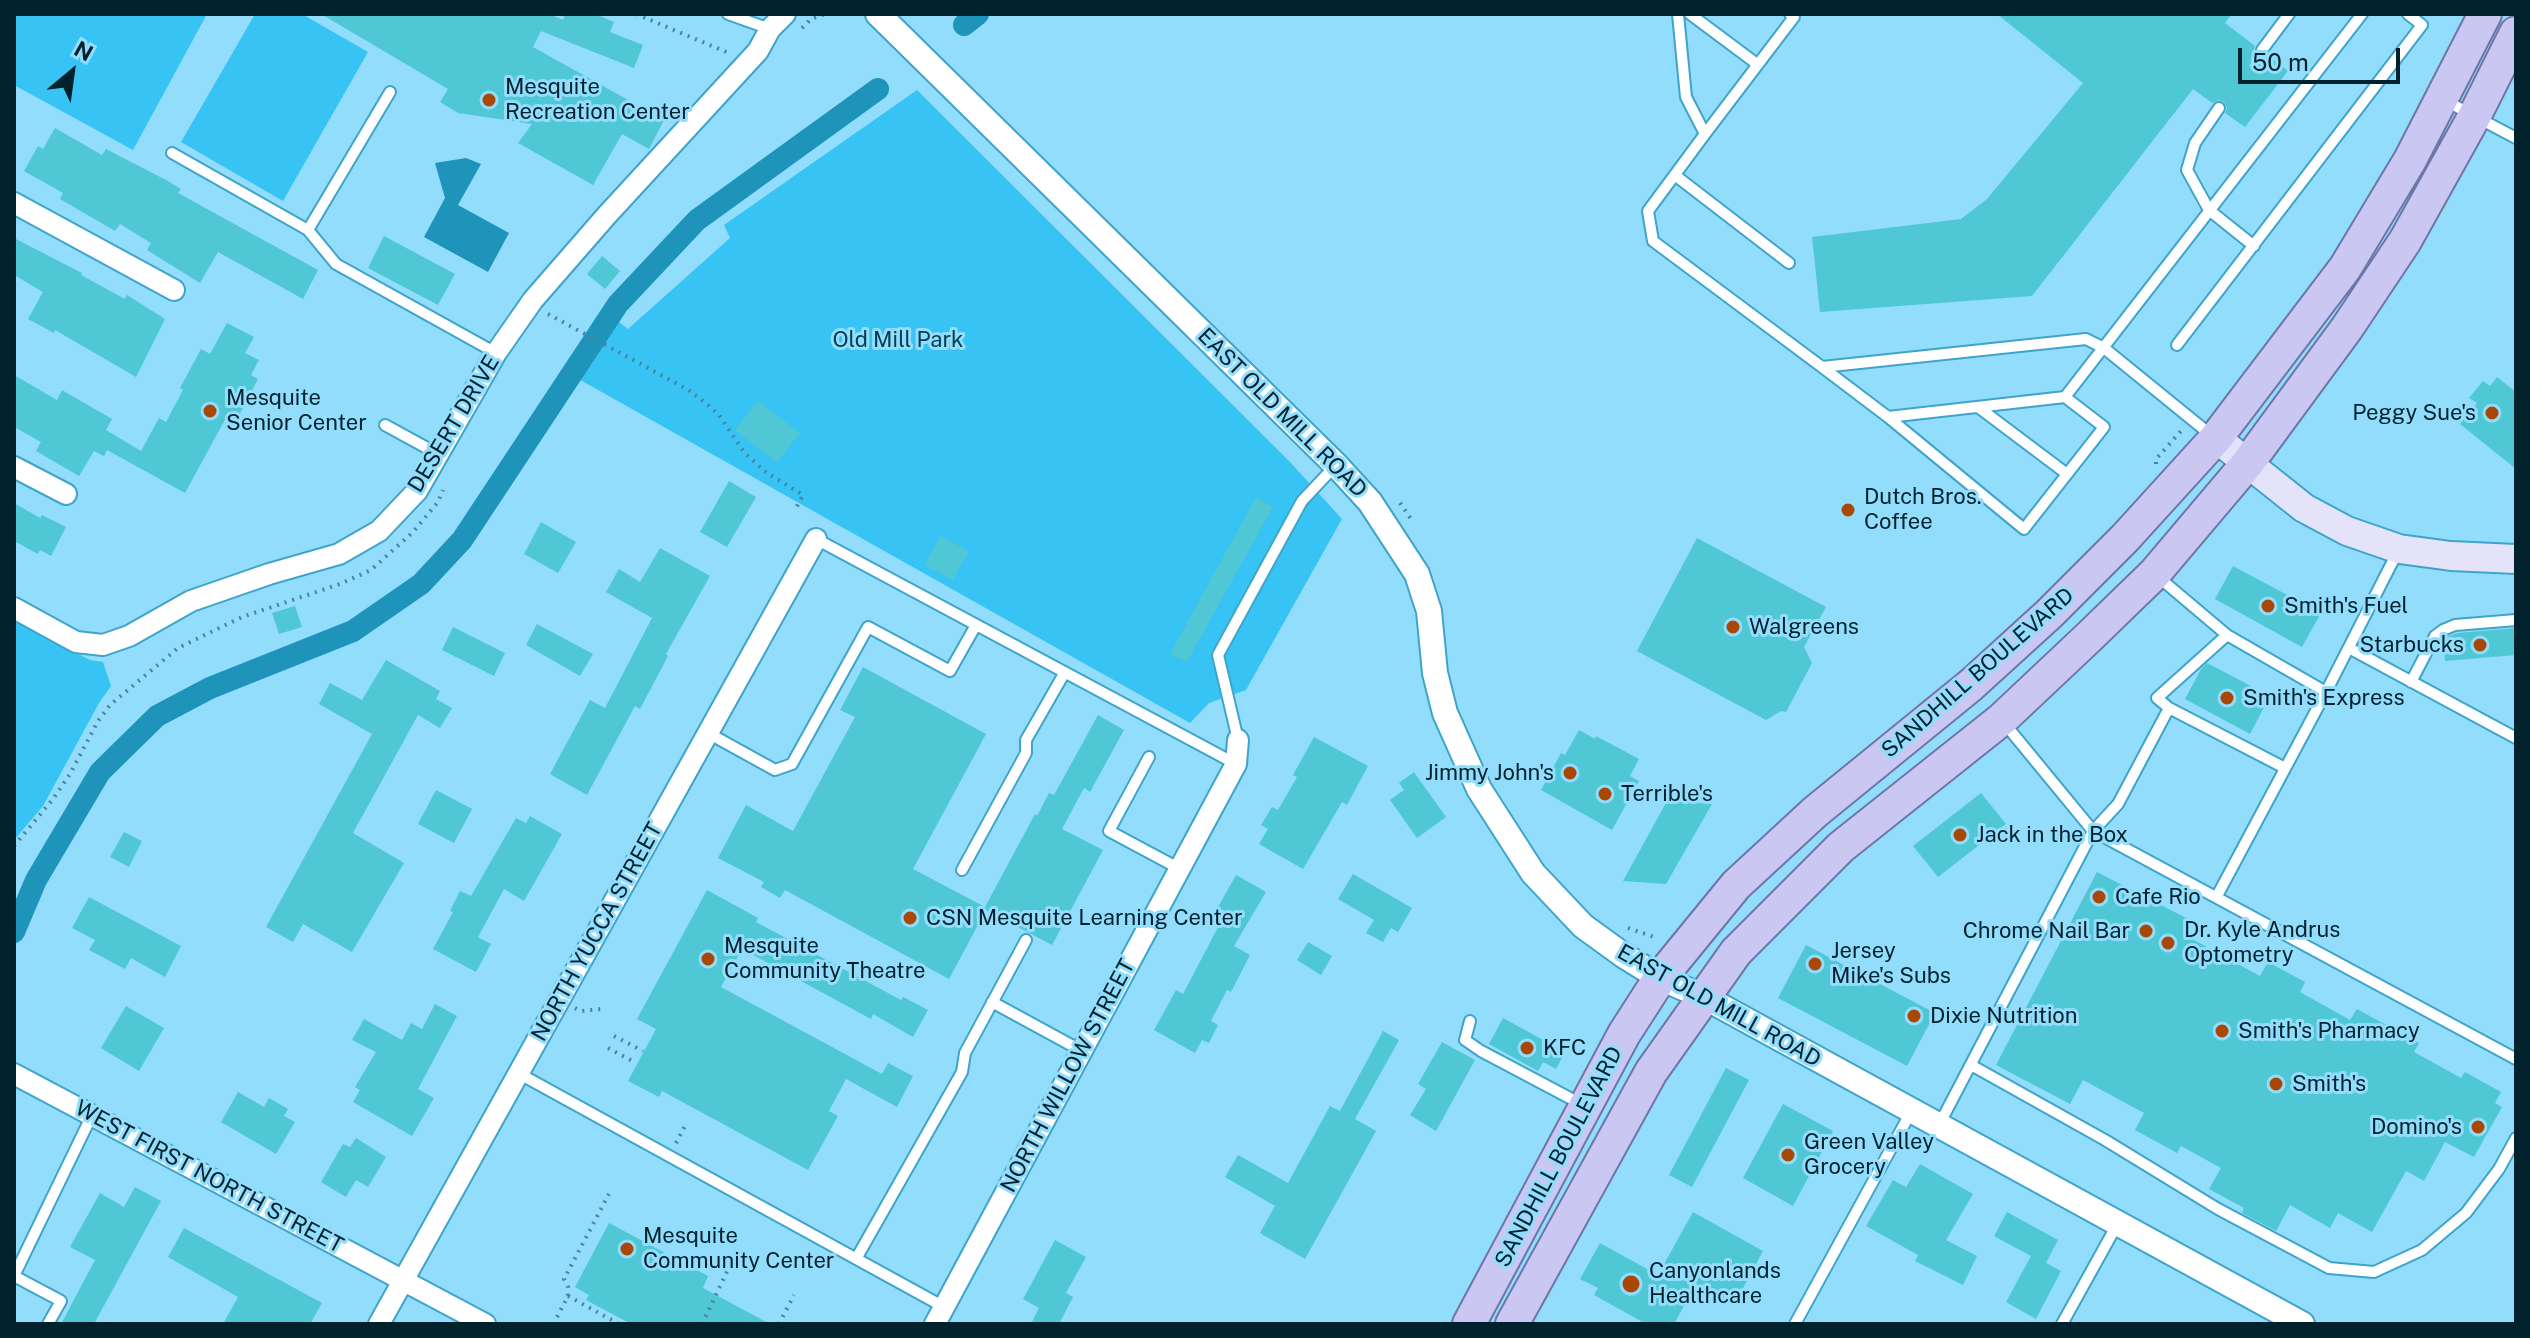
<!DOCTYPE html>
<style>
body{margin:0}
#map{position:relative;width:2530px;height:1338px;overflow:hidden;background:#92ddfc;font-family:"Public Sans",sans-serif}
canvas{display:block}
.frame{position:absolute;inset:0;border:16px solid #01212d;pointer-events:none}
.north{position:absolute;left:32px;top:32px;width:80px;height:80px;-webkit-text-stroke:6px #92ddfc;paint-order:stroke;rotate:29deg;font-size:22px;font-weight:700;line-height:32px;text-align:center;color:#01212d}
.north::after{content:'';display:block;margin:auto;width:28px;height:36px;background:#01212d;clip-path:polygon(50% 0,100% 100%,50% 72%,0 100%)}
.scale{position:absolute;left:2238px;top:48px;width:162px;height:36px;box-sizing:border-box;border:4px solid #01212d;border-top:0;padding-left:10px;font-size:24px;line-height:28px;white-space:nowrap;color:#01212d;-webkit-text-stroke:6px #92ddfc;paint-order:stroke}
</style>
<div id="map">
<canvas width="2530" height="1338"></canvas>
<div class="frame"></div>
<div class="north">N</div>
<div class="scale">50 m</div>
</div>
<script>
const c = document.querySelector('canvas').getContext('2d');
c.lineJoin = 'round';
function paint(path, color) {
  c.fillStyle = color;
  c.fill(path, 'evenodd');
}
function shape(rows) {
  const path = new Path2D();
  for (const r of rows) {
    path.moveTo(r[0], r[1]);
    for (let i = 2; i < r.length; i += 2) path.lineTo(r[i], r[i + 1]);
  }
  return path;
}
function trace(path, color, width, dash) {
  c.strokeStyle = color;
  c.lineWidth = width;
  c.lineCap = dash ? 'butt' : 'round';
  c.setLineDash(dash || []);
  c.stroke(path);
}
function drawText(font, color, halo, rows, align = 'center') {
  c.font = font + ' "Public Sans",sans-serif';
  c.lineWidth = 6;
  c.setLineDash([]);
  c.textBaseline = 'middle';
  c.strokeStyle = halo;
  c.fillStyle = color;
  for (const [text, x, y, turn = 0] of rows) {
    c.save();
    c.translate(x, y);
    c.rotate((+turn || 0) * Math.PI / 180);
    c.textAlign = isNaN(turn) ? turn : align;
    if (halo) c.strokeText(text, 0, 0);
    c.fillText(text, 0, 0);
    c.restore();
  }
}
const green = shape([
 [14,14,207,14,133,150,14,85],
 [255,14,302,14,368,52,283,201,181,142],
 [917,90,1290,462,1342,519,1246,690,1209,703,1190,723,575,377,615,319,628,329,730,238,724,225],
 [14,621,90,660,103,662,111,686,99,703,43,806,14,840]
]);
const water = shape([
 [466,158,481,164,458,205,509,233,488,272,424,237,445,198,435,163]
]);
const canal = shape([
 [964,25,978,14],
 [14,932,36,880,100,772,157,716,210,688,353,631,421,584,462,540,618,304,697,220,878,89]
]);
const building = shape([
 [321,14,549,14,563,20,565,14,595,14,614,22,610,32,643,45,634,68,541,31,533,47,664,120,649,149,622,134,593,185,518,143,532,124,458,113,440,102,448,89],
 [1997,14,2232,14,2225,23,2255,46,2254,50,2257,56,2262,58,2268,55,2288,71,2245,127,2225,113,2227,108,2224,102,2219,100,2212,103,2193,89,2032,296,1820,312,1812,237,1961,219,1987,199,2083,83],
 [55,128,102,155,106,149,166,180,181,189,178,193,318,270,303,299,218,252,200,283,147,250,151,243,120,224,115,231,60,199,63,193,24,171,38,146,43,149],
 [384,236,455,274,438,305,368,268],
 [14,238,82,273,81,275,125,299,127,295,165,319,136,377,55,330,54,333,28,319,43,292,14,275],
 [602,256,620,271,605,289,587,274],
 [227,323,254,337,245,353,259,360,251,375,258,379,236,421,227,416,185,493,107,450,104,456,94,451,79,476,36,451,41,442,14,427,14,375,57,400,62,390,112,419,106,430,141,451,159,418,166,422,183,390,180,388,201,349,210,354],
 [2497,377,2516,392,2516,469,2460,424,2477,403,2469,398,2483,381,2490,386],
 [758,401,800,433,777,463,735,430],
 [729,481,756,497,727,547,700,532],
 [1256,497,1273,507,1187,662,1170,654],
 [14,503,40,518,42,515,66,527,51,556,40,550,38,554,14,541],
 [541,522,576,542,558,573,524,554],
 [940,536,969,551,953,580,925,565],
 [1697,538,1826,607,1804,647,1812,663,1786,712,1781,711,1766,720,1637,651],
 [660,548,710,576,666,654,668,656,640,709,635,706,587,795,550,774,590,700,605,708,652,618,606,592,619,569,640,582],
 [2233,566,2321,613,2302,647,2215,599],
 [295,606,302,627,279,634,272,613],
 [537,624,593,654,580,676,526,645],
 [453,627,505,653,494,676,442,650],
 [2516,628,2516,655,2445,661,2443,640,2447,637,2457,633],
 [386,660,440,691,436,699,452,708,440,728,418,715,353,833,404,863,352,952,303,924,293,942,266,927,372,734,319,704,330,683,362,700],
 [2207,663,2270,696,2250,734,2185,699,2201,669],
 [863,667,986,734,913,869,985,907,1035,814,1037,816,1049,793,1054,795,1098,715,1124,730,1090,792,1084,788,1062,829,1103,850,1052,945,986,910,949,979,785,890,780,898,761,887,764,882,718,858,746,805,793,831,855,717,840,710],
 [1579,730,1595,739,1596,736,1639,759,1630,776,1639,781,1612,830,1541,790,1561,753,1565,755],
 [1314,737,1368,766,1347,805,1342,802,1303,869,1259,844,1268,829,1261,825,1272,807,1278,810,1297,777,1293,775],
 [1414,772,1446,817,1417,838,1390,800,1404,790,1399,783],
 [436,790,472,809,454,843,418,824],
 [1981,793,2006,824,1938,877,1913,846],
 [1667,801,1712,804,1666,884,1623,881],
 [530,816,562,834,524,901,504,889,478,937,491,944,476,972,433,949,453,912,450,911,460,891,471,896,516,818,526,823],
 [124,832,142,841,129,867,110,857],
 [2097,872,2190,920,2183,934,2260,976,2268,962,2305,982,2300,992,2350,1020,2357,1009,2419,1043,2414,1052,2461,1078,2465,1072,2501,1092,2495,1103,2502,1107,2474,1157,2445,1142,2424,1181,2406,1171,2372,1232,2338,1213,2330,1228,2290,1205,2276,1231,2242,1213,2244,1208,2209,1189,2221,1168,2181,1146,2177,1153,2135,1130,2144,1113,2083,1080,2070,1104,1996,1065],
 [1353,874,1412,908,1398,932,1391,928,1383,942,1366,933,1374,920,1338,899],
 [1236,875,1266,892,1234,946,1250,955,1231,992,1227,990,1211,1021,1218,1025,1209,1043,1202,1040,1195,1053,1154,1030,1176,990,1183,994,1226,912,1218,907],
 [707,890,758,918,756,922,901,1000,903,997,928,1010,913,1037,873,1014,871,1019,742,949,721,987,882,1074,888,1063,913,1076,897,1107,846,1079,829,1111,838,1116,808,1170,662,1091,659,1097,628,1081,656,1029,637,1019],
 [89,897,181,946,165,977,131,958,125,969,89,950,95,940,72,928],
 [1308,942,1332,956,1321,975,1297,960],
 [1806,945,1935,1013,1907,1066,1778,998],
 [435,1004,457,1016,418,1089,434,1098,412,1136,353,1102,360,1090,355,1087,376,1052,352,1040,364,1019,402,1040,411,1023,422,1029],
 [126,1006,164,1028,139,1071,101,1048],
 [1503,1018,1565,1052,1556,1069,1543,1062,1538,1071,1489,1044],
 [1383,1031,1399,1040,1355,1119,1376,1131,1305,1259,1260,1233,1275,1206,1225,1177,1238,1155,1288,1183,1330,1106,1340,1111],
 [1442,1042,1475,1060,1436,1131,1410,1115,1426,1089,1418,1084],
 [1726,1068,1749,1080,1692,1187,1669,1175],
 [238,1092,264,1107,269,1098,288,1109,284,1116,295,1122,276,1154,221,1122],
 [1783,1104,1833,1131,1793,1206,1743,1178],
 [356,1138,386,1157,368,1187,356,1180,346,1197,321,1182,343,1144,350,1147],
 [1920,1164,1973,1194,1946,1240,1977,1256,1963,1285,1915,1261,1918,1255,1866,1226,1893,1180,1906,1187],
 [135,1187,161,1201,94,1324,61,1324,95,1260,70,1247,100,1193,124,1207],
 [1693,1212,1763,1251,1734,1305,1696,1284,1674,1324,1646,1324,1594,1295,1598,1288,1580,1279,1600,1243,1658,1275],
 [2007,1212,2058,1240,2046,1263,2061,1271,2036,1319,2006,1302,2031,1256,1994,1236],
 [609,1223,708,1276,703,1288,770,1324,631,1324,586,1300,589,1295,575,1287],
 [184,1228,322,1303,310,1324,223,1324,238,1297,168,1257],
 [1055,1240,1086,1257,1066,1293,1073,1297,1059,1324,1031,1324,1039,1308,1023,1299]
]);
const path = shape([
 [636,14,731,54],
 [802,28,811,19,825,14],
 [548,314,687,389,707,404,719,415,744,452,764,471,803,495,796,508],
 [2156,464,2156,459,2182,430],
 [1400,503,1411,519],
 [14,846,53,799,70,774,98,721,110,705,178,648,242,617,340,584,371,570,413,532,438,502,443,490],
 [1628,928,1657,938],
 [575,1008,581,1011,602,1009],
 [614,1036,643,1051],
 [608,1048,636,1063],
 [676,1143,686,1124],
 [568,1296,619,1324],
 [557,1317,568,1296,568,1287,564,1279,609,1194],
 [702,1324,732,1261],
 [779,1324,794,1295]
]);
const service = shape([
 [728,14,770,29],
 [1678,14,1686,97,1705,134,1648,211,1653,241,1822,367,2086,339,2104,348,2211,435],
 [1690,14,1757,64],
 [2262,50,2289,14],
 [2444,100,2516,138],
 [2219,108,2195,143,2187,170,2209,210,2254,246],
 [1705,134,1794,17,1790,14],
 [172,153,308,230,336,264,496,353],
 [1676,176,1789,263],
 [308,230,390,92],
 [2177,345,2422,25,2408,14],
 [1822,367,1888,417,2024,529,2104,427,2065,397,2362,14],
 [1978,407,2067,474],
 [1888,417,2065,397],
 [385,425,438,454],
 [816,539,1236,764],
 [2156,575,2227,635,2326,692],
 [2227,635,2157,698,2169,708,2285,768],
 [2349,648,2516,738],
 [2411,682,2435,636,2443,630,2455,625,2516,620],
 [2005,724,2093,831,2516,1059],
 [708,733,775,770,792,764,868,627,950,671,976,625],
 [1238,740,1218,655,1302,501,1335,466],
 [1149,757,1109,831,1180,869],
 [962,870,1026,753,1026,740,1065,672],
 [2217,896,2326,692,2398,551],
 [992,1002,1082,1051],
 [1470,1021,1465,1040,1481,1051,1583,1105],
 [1971,1065,2105,1140,2218,1209,2329,1268,2374,1272,2422,1250,2466,1213,2499,1169,2516,1138],
 [518,1073,944,1307],
 [1939,1125,2093,831,2118,804,2169,708],
 [856,1259,962,1072,965,1053,1026,940],
 [48,1324,61,1301,14,1276,92,1115],
 [1795,1324,1911,1112],
 [2062,1324,2118,1223]
]);
const minor = shape([
 [14,203,174,290],
 [14,467,66,494],
 [14,608,76,642,103,645,129,636,191,601,269,574,339,554,379,531,417,491,496,353,533,300,607,215,758,51,770,29,785,14],
 [14,1074,485,1324],
 [379,1324,816,539],
 [935,1324,1236,764,1238,740]
]);
const tertiary = shape([
 [878,14,1336,465,1370,502,1417,574,1429,611,1435,673,1445,713,1479,789,1533,873,1583,926,1623,955,1660,978,1704,997,2302,1324]
]);
const secondary = shape([
 [2216,438,2304,508,2347,531,2399,549,2451,556,2516,559]
]);
const primary = shape([
 [1469,1324,1624,1034,1660,978,1736,885,1815,812,1971,685,2049,614,2125,538,2216,438,2345,268,2410,160,2485,14],
 [1512,1324,1651,1072,1736,952,1841,847,2002,719,2089,637,2154,574,2247,464,2347,328,2405,241,2474,117,2516,33]
]);
const markers = [
 [489,100,8,"#a94805"],
 [210,411,8,"#a94805"],
 [2492,413,8,"#a94805"],
 [1848,510,8,"#a94805"],
 [2268,606,8,"#a94805"],
 [1733,627,8,"#a94805"],
 [2480,645,8,"#a94805"],
 [2227,698,8,"#a94805"],
 [1570,773,8,"#a94805"],
 [1605,794,8,"#a94805"],
 [1960,835,8,"#a94805"],
 [2099,897,8,"#a94805"],
 [910,918,8,"#a94805"],
 [2146,931,8,"#a94805"],
 [2168,943,8,"#a94805"],
 [708,959,8,"#a94805"],
 [1815,964,8,"#a94805"],
 [1914,1016,8,"#a94805"],
 [2222,1031,8,"#a94805"],
 [1527,1048,8,"#a94805"],
 [2276,1084,8,"#a94805"],
 [2478,1127,8,"#a94805"],
 [1788,1155,8,"#a94805"],
 [627,1249,8,"#a94805"],
 [1631,1284,10,"#a94805"]
];
const poiNames = [
 ["Mesquite",505,87],
 ["Recreation Center",505,112],
 ["Mesquite",226,398],
 ["Senior Center",226,423],
 ["Peggy Sue's",2476,413,"right"],
 ["Dutch Bros.",1864,497],
 ["Coffee",1864,522],
 ["Smith's Fuel",2284,606],
 ["Walgreens",1749,627],
 ["Starbucks",2464,645,"right"],
 ["Smith's Express",2243,698],
 ["Jimmy John's",1554,773,"right"],
 ["Terrible's",1621,794],
 ["Jack in the Box",1976,835],
 ["Cafe Rio",2115,897],
 ["CSN Mesquite Learning Center",926,918],
 ["Dr. Kyle Andrus",2184,930],
 ["Optometry",2184,955],
 ["Chrome Nail Bar",2130,931,"right"],
 ["Mesquite",724,946],
 ["Community Theatre",724,971],
 ["Jersey",1831,951],
 ["Mike's Subs",1831,976],
 ["Dixie Nutrition",1930,1016],
 ["Smith's Pharmacy",2238,1031],
 ["KFC",1543,1048],
 ["Smith's",2292,1084],
 ["Domino's",2462,1127,"right"],
 ["Green Valley",1804,1142],
 ["Grocery",1804,1167],
 ["Mesquite",643,1236],
 ["Community Center",643,1261],
 ["Canyonlands",1649,1271],
 ["Healthcare",1649,1296]
];
const parkNames = [
 ["Old Mill Park",898,340]
];
const streetNames = [
 ["EAST OLD MILL ROAD",1282,413,45],
 ["DESERT DRIVE",454,424,-59],
 ["SANDHILL BOULEVARD",1978,673,-41],
 ["NORTH YUCCA STREET",597,932,-61],
 ["EAST OLD MILL ROAD",1719,1006,29],
 ["NORTH WILLOW STREET",1068,1076,-62],
 ["SANDHILL BOULEVARD",1559,1157,-62],
 ["WEST FIRST NORTH STREET",209,1177,28]
];
paint(green, '#37c3f3');
paint(water, '#1f94ba');
trace(canal, '#1f94ba', 22);
paint(building, '#4fc7d5');
trace(service, '#3ea4c9', 14);
trace(minor, '#3ea4c9', 24);
trace(tertiary, '#3ea4c9', 28);
trace(secondary, '#3ea4c9', 32);
trace(primary, '#6d76a8', 36);
trace(path, '#4c8399', 4, [2, 6]);
trace(service, '#fff', 10);
trace(minor, '#fff', 20);
trace(tertiary, '#fff', 24);
trace(secondary, '#e5e3f9', 28);
trace(primary, '#cac8f3', 32);
for (const [x, y, r, color] of markers) {
  const dot = new Path2D();
  dot.arc(x, y, r, 0, 2 * Math.PI);
  c.fillStyle = color;
  c.fill(dot);
  trace(dot, '#92ddfc', 3);
}
drawText('22px', '#01212d', '#92ddfc', poiNames, 'left');
drawText('22px', '#004055', '#92ddfc', parkNames);
drawText('22px', '#01212d', '#92ddfc', streetNames);
</script>
